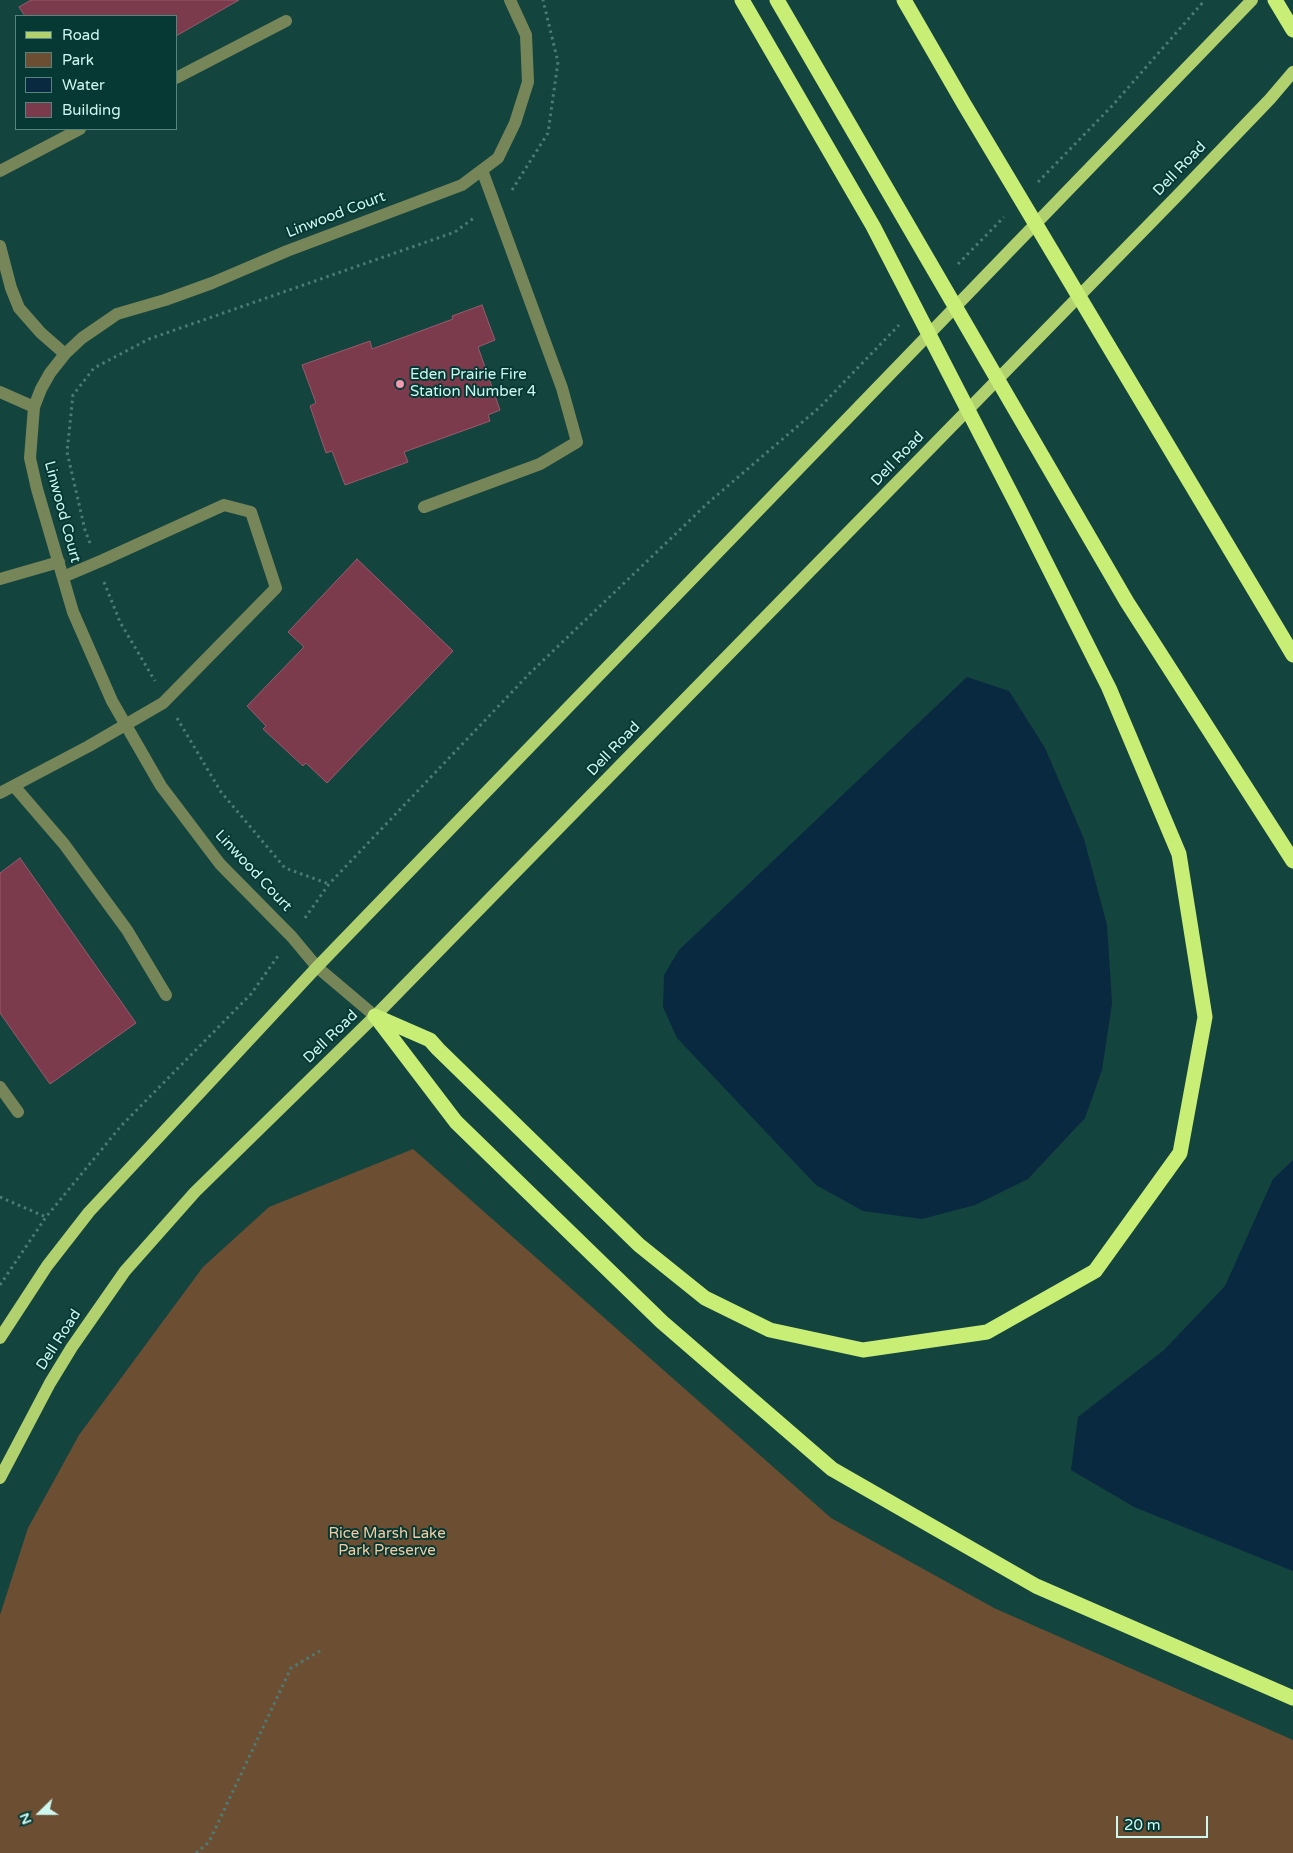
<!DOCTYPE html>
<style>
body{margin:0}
#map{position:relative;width:1293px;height:1853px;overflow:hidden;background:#14443e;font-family:"Varela Round",sans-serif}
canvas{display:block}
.legend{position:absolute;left:15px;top:15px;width:162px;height:115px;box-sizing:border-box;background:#063934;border:1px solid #56857f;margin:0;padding:6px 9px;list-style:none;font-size:15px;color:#cef7f0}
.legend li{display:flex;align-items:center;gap:10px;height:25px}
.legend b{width:25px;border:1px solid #56857f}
.north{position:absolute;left:15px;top:1788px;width:50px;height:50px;-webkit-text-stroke:4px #063934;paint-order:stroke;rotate:248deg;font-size:14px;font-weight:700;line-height:20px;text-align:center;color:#cef7f0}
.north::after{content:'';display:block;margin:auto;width:18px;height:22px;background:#cef7f0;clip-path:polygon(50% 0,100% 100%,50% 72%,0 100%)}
.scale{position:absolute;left:1116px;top:1816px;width:92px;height:22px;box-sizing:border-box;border:2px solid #cef7f0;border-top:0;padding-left:6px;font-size:15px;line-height:18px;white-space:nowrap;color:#cef7f0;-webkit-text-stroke:4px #063934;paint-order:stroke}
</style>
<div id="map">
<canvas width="1293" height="1853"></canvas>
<ul class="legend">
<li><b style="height:6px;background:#b1d06e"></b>Road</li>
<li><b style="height:14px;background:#6c4f33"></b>Park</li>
<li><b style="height:14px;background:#092940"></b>Water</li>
<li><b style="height:14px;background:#7c3b4d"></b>Building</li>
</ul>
<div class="north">N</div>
<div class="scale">20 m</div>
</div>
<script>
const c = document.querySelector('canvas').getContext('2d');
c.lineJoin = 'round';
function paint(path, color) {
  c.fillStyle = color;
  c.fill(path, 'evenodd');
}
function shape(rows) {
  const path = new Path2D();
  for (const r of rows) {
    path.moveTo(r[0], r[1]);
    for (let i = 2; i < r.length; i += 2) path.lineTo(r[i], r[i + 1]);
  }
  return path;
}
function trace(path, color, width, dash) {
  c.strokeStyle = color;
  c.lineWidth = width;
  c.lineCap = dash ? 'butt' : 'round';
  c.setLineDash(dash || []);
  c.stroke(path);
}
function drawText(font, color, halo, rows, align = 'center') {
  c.font = font + ' "Varela Round",sans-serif';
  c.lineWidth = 4;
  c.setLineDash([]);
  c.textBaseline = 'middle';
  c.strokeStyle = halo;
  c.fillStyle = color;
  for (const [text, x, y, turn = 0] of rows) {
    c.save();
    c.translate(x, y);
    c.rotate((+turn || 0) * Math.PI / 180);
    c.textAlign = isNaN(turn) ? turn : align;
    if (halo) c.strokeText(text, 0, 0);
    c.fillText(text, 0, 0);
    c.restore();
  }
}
const green = shape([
 [413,1149,831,1518,994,1608,1293,1740,1293,1853,0,1853,0,1615,28,1528,79,1435,203,1267,269,1207]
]);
const water = shape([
 [967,677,1009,691,1045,748,1084,839,1107,925,1112,1003,1102,1070,1085,1118,1028,1179,975,1205,922,1219,863,1211,816,1185,677,1038,663,1007,664,975,679,950],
 [1293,1160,1293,1571,1134,1507,1071,1470,1078,1417,1164,1350,1225,1286,1273,1179]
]);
const building = shape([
 [31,0,239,0,176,36,176,16,25,16,19,7,31,0],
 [482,305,495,340,478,347,500,410,488,415,490,421,404,452,408,462,345,485,332,451,326,453,310,406,316,403,302,365,370,341,372,349,453,319,452,316,482,305],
 [357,559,453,651,327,783,306,763,303,766,263,729,266,726,247,706,304,647,288,632,357,559],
 [20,858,136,1023,50,1084,0,1013,0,873,20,858]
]);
const path = shape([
 [1038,182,1112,106,1205,0],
 [512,190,548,133,558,62,543,0],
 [958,264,1004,217],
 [90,543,85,530,67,452,73,395,94,368,149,339,455,232,475,217],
 [104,582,120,622,155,681],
 [177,718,221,792,285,868,329,884],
 [305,918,329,884,531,672,709,502,820,407,899,325],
 [0,1197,46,1217],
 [0,1285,46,1217,121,1126,251,994,278,956],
 [196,1853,209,1842,291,1668,320,1651]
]);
const minor = shape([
 [176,78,286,21],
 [0,171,80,129],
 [0,246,11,288,19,308,41,333,65,354],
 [0,392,34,407],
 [424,507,540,464,577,442,562,388,482,170],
 [0,579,59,562],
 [14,786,64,844,127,930,166,995],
 [0,793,89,746,163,703,276,588,251,512,224,505,103,560,63,577],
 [375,1016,317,967,292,937,220,864,161,786,112,701,73,612,37,489,30,458,34,407,41,389,50,373,65,354,82,338,117,314,165,300,212,283,287,251,462,185,498,158,515,123,528,82,526,35,510,0],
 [0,1087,18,1112]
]);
const major = shape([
 [0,1338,47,1266,89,1212,317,967,1252,0],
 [0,1478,50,1383,72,1347,125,1271,195,1192,375,1016,1176,197,1270,99,1293,72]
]);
const highway = shape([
 [777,0,1127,602,1293,861],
 [904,0,964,104,1293,655],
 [1275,0,1293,30],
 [375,1016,430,1040,438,1049,639,1245,705,1298,770,1330,863,1350,987,1332,1095,1271,1180,1153,1205,1017,1179,854,1109,688,1018,507,873,226,742,0],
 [376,1017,456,1122,662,1322,832,1469,1036,1586,1293,1698]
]);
const markers = [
 [400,384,5,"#f29aaf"]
];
const streetNames = [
 ["Dell Road",1180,169,-46],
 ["Linwood Court",336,215,-21],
 ["Dell Road",898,459,-46],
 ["Linwood Court",62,512,75],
 ["Dell Road",614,749,-46],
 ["Linwood Court",253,871,47],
 ["Dell Road",331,1037,-44],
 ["Dell Road",59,1340,-57]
];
const poiNames = [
 ["Eden Prairie Fire",410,375],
 ["Station Number 4",410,392]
];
const parkNames = [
 ["Rice Marsh Lake",387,1534],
 ["Park Preserve",387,1551]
];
paint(green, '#6c4f33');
paint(water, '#092940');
paint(building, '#7c3b4d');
trace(building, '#9a5a6b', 1);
trace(path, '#4d7b75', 3, [2.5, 4]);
trace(minor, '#778658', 12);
trace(major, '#b1d06e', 12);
trace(highway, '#c8ee76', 15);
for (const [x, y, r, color] of markers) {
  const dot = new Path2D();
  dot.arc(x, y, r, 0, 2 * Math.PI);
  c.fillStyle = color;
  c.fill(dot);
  trace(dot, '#063934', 2);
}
drawText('15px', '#cef7f0', '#063934', streetNames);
drawText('15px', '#cef7f0', '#063934', poiNames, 'left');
drawText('15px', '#f7caa1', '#063934', parkNames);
</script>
